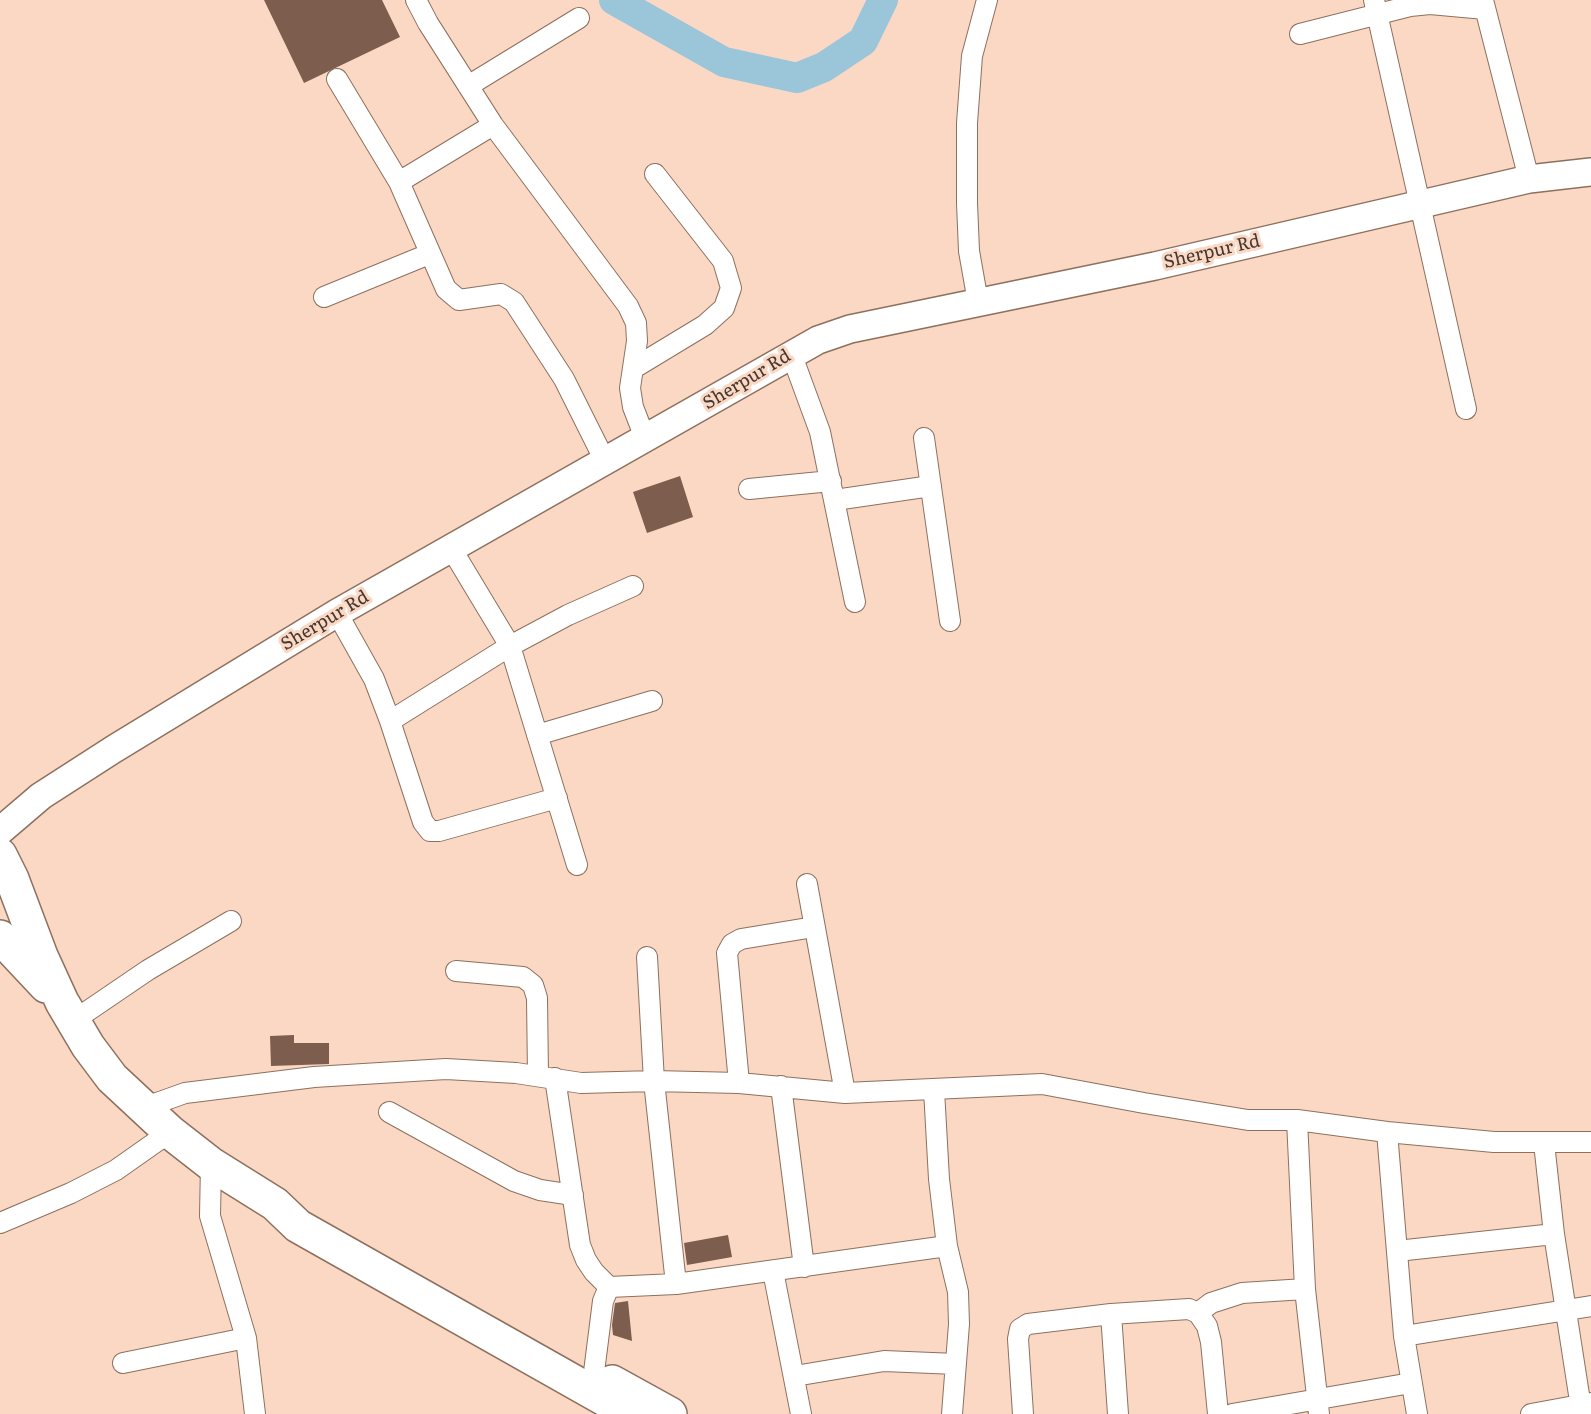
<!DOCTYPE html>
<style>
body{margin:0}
canvas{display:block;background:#fad8c4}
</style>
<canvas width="1591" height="1414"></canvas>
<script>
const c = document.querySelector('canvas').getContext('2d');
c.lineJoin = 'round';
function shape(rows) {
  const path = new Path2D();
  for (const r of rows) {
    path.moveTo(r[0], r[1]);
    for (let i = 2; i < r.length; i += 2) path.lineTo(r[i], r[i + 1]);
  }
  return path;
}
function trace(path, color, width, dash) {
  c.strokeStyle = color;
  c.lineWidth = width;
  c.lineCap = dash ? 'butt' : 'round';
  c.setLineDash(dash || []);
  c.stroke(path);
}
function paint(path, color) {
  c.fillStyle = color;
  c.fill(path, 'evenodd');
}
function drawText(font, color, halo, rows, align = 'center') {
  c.font = font + ' Literata,serif';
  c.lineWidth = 6;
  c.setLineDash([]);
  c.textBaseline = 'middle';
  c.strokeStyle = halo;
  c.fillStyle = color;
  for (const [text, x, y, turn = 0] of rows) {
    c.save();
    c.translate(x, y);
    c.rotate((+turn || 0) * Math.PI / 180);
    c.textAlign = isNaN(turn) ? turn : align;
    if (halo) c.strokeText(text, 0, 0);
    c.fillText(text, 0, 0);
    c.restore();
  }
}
const river = shape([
 [614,0,724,62,797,78,824,67,863,41,883,0]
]);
const building = shape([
 [264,0,382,0,400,37,304,83],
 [680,476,693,517,647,533,633,492],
 [294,1035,294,1043,329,1043,329,1064,271,1066,270,1036],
 [728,1235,732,1257,687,1265,684,1243],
 [628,1301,632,1341,613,1335,612,1325,615,1303]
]);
const street = shape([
 [416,0,428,23,493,125,628,306,636,323,637,341,630,388,633,407,645,438],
 [1374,0,1466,409],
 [1483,0,1529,179],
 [1300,34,1410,6,1430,4,1485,9],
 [337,79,399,182,446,289,459,300,501,294,514,302,564,379,605,461],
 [468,86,579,18],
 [399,182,493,125],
 [324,297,429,254],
 [978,302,969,251,967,203,967,123,972,56,987,0],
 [791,353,820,432,855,602],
 [634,368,705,325,724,308,731,288,723,261,655,174],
 [924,438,950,621],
 [749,489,831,481],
 [835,500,931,486],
 [451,548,510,646,577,865],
 [337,613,374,679,390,721,423,822,430,831,439,831,557,798],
 [390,721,510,646,568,615,633,586],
 [537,735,652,701],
 [807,884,845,1093],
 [456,971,523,977,533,985,537,998,538,1075],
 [73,1021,148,970,231,921],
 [555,1078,580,1245,586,1260,594,1272,609,1287],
 [739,1083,727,953,732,944,741,939,814,927],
 [781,1086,804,1267],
 [143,1108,185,1093,314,1077,446,1069,516,1073,581,1083,654,1081,739,1083,845,1093,1042,1084,1144,1103,1248,1120,1297,1120,1387,1132,1494,1142,1591,1142],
 [389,1112,514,1181,540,1190,573,1195],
 [1297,1120,1305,1289,1319,1414],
 [1387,1132,1404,1336,1417,1414],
 [1544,1143,1554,1234,1582,1414],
 [211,1164,210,1216,246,1338,255,1414],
 [0,1223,71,1193,116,1170,170,1132],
 [947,1246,958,1292,959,1324,952,1414],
 [1397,1251,1554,1234],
 [773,1271,801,1414],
 [676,1284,947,1246,939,1179,934,1090],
 [1198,1313,1211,1303,1242,1293,1305,1289],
 [1111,1314,1118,1414],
 [1404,1336,1591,1306],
 [123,1363,246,1338],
 [594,1372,603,1301,609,1287,676,1284,654,1081,647,957],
 [795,1376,884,1361,956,1364],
 [1023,1414,1018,1339,1020,1329,1028,1324,1111,1314,1189,1309,1198,1313,1207,1326,1211,1342,1218,1414],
 [1232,1414,1411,1383],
 [1531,1414,1591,1403]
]);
const secondary = shape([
 [0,831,41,796,114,749,337,613,818,340,850,329,1155,266,1529,179,1591,172]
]);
const highway = shape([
 [0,855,12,879,41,956,62,1002,88,1046,112,1078,170,1132,211,1164,275,1204,298,1226,631,1414],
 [0,937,46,986],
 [612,1382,670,1414]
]);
const streetNames = [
 ["Sherpur Rd",1212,252,-13],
 ["Sherpur Rd",747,380,-31],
 ["Sherpur Rd",325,621,-31]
];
trace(river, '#9bc5d8', 30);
paint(building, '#7c5d4e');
trace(street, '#8d705e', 22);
trace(secondary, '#8d705e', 30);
trace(highway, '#8d705e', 36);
trace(street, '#fff', 20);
trace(secondary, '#fff', 27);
trace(highway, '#fff', 33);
drawText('18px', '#44372f', '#fad8c4', streetNames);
</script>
